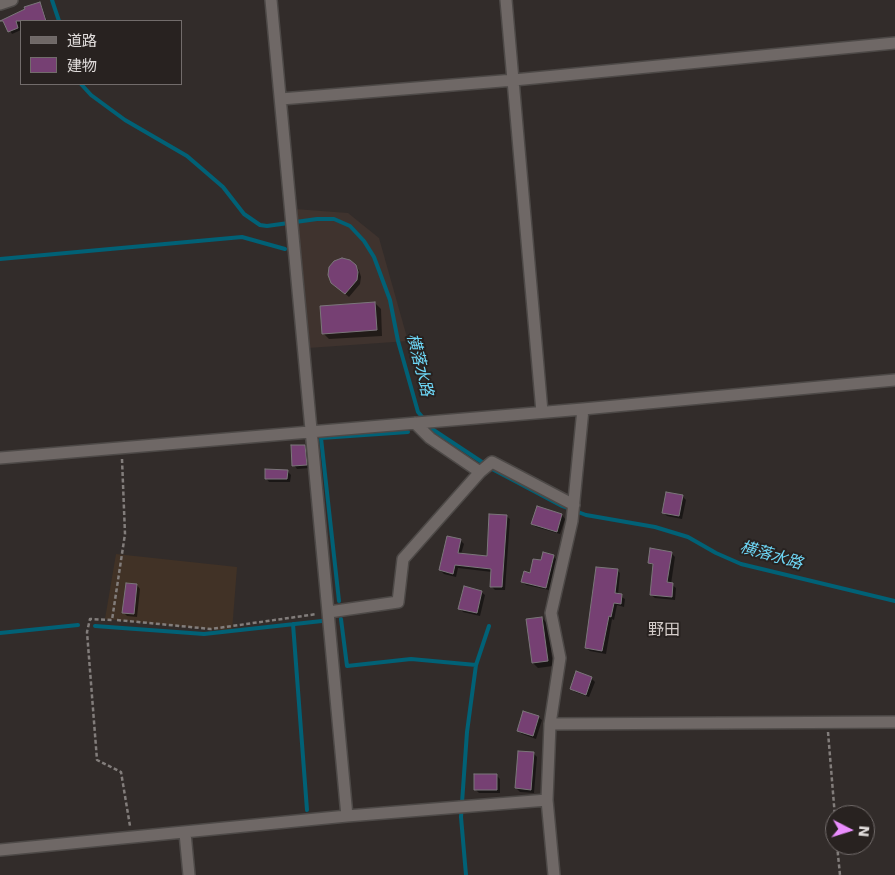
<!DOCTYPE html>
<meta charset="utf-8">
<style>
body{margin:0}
#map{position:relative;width:895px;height:875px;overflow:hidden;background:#322c2a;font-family:"DejaVu Sans","Noto Sans JP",sans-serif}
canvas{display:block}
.legend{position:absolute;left:20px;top:20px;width:162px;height:65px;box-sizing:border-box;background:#282220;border:1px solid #726c6b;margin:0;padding:6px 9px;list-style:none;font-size:15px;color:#e0dcdb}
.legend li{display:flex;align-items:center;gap:10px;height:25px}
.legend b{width:25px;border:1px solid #726c6b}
.north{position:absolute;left:825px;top:805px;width:50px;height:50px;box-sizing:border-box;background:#282220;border:1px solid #726c6b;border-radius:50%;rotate:95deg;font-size:14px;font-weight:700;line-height:20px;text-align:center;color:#e0dcdb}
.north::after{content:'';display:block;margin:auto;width:18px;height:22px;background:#ea8dfd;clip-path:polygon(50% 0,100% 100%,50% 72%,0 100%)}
</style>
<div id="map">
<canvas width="895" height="875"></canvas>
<ul class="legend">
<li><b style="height:6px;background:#6f6866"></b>道路</li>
<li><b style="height:14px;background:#764073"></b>建物</li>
</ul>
<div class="north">N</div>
</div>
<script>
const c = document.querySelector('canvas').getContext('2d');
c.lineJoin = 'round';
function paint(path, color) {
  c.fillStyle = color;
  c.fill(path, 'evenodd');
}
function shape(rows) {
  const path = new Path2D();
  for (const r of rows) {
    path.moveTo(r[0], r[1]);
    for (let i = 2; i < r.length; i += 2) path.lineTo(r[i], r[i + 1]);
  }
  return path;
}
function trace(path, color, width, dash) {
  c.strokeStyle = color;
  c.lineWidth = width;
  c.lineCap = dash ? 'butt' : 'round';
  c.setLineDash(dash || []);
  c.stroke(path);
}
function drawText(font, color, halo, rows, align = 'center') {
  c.font = font + ' "DejaVu Sans","Noto Sans JP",sans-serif';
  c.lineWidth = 4;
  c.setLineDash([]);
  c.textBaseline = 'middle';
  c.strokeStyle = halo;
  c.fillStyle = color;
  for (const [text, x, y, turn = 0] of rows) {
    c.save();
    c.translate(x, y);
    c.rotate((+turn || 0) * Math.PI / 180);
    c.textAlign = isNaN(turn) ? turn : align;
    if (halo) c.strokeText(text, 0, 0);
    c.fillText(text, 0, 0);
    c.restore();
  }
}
const commercial = shape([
 [116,554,237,567,232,631,105,619]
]);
const built = shape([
 [295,209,348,213,379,238,408,341,308,348]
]);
const shadow = shape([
 [40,3,42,6,47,21,21,21,21,30,12,34,4,20],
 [355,266,359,270,361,277,360,284,349,297,336,286],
 [375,303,381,309,382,336,329,339,323,333],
 [304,446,308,449,310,468,297,469,294,465],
 [287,471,291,475,290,482,269,482,266,478],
 [682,496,686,500,682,519,667,516,664,513],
 [562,515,565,519,560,534,536,527,533,524],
 [506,516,510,519,505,590,495,590,491,586,492,572,458,568,456,577,444,574,440,570,460,540,464,544,461,554,488,558],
 [671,553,675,557,671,584,676,588,675,600,655,598,651,595,653,566,649,562],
 [553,556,556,559,549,590,526,585,523,582,542,562],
 [617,570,620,573,618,595,625,599,624,607,617,605,614,620,612,619,606,654,590,651,586,648],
 [137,585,140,589,137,617,127,616,123,612],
 [481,592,485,595,480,616,463,612,460,608],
 [542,618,548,624,553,666,538,668,533,663],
 [591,678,595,682,589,697,575,692,571,688],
 [538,717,542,720,536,739,522,734,518,731],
 [533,753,537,757,534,793,520,792,516,788],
 [497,776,500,779,500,793,479,793,475,789]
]);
const stream = shape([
 [52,0,59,21],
 [81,84,91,95,125,120,187,156,223,187,244,214,260,225,267,226,317,219,334,219,350,226,364,241,374,257,390,300,398,341,418,412,424,419],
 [0,259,242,237,285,249],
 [428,425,432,429,494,470,562,506,586,515,655,527,688,537,716,553,741,564,895,601],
 [339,601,321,438,408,432],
 [341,619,347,666,411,659,476,665],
 [293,624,307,810],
 [95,626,204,634,322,621],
 [0,633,78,625],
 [466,875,461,817,467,732,476,665,489,626]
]);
const building = shape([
 [40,2,46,21,16,21,18,28,8,32,3,21,0,21,25,9,24,7,40,2],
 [342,258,350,260,356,265,358,272,357,280,345,294,331,283,328,275,329,267,334,261,342,258],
 [375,302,377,330,322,334,320,306,375,302],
 [291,445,305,445,307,465,292,466,291,445],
 [265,469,288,470,287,479,265,479,265,469],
 [666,492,683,495,679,516,662,513,666,492],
 [537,506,562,514,557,532,531,524,537,506],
 [489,514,507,515,502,587,490,587,491,569,455,565,453,574,439,570,447,536,461,539,458,553,487,556,489,514],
 [650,548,672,552,667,582,673,583,672,597,650,595,653,564,648,563,650,548],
 [543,552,554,555,546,588,521,582,524,571,530,573,533,559,541,560,543,552],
 [596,567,618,569,615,593,622,594,621,604,614,603,611,617,609,616,602,651,585,648,596,567],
 [126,583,137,584,134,614,122,613,126,583],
 [464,586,482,591,477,613,458,609,464,586],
 [542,617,548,661,532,663,526,619,542,617],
 [576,671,592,677,586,695,570,689,576,671],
 [523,711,539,716,533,736,517,731,523,711],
 [518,751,534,752,531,790,515,788,518,751],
 [474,774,497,774,497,790,474,790,474,774]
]);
const path = shape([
 [122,459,125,534,112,620,90,619,87,632,97,760,121,772,130,826],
 [117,620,211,629,317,614],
 [828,732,835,817],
 [837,845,840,875]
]);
const street = shape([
 [271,0,347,816],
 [506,0,542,412],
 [0,4,12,0],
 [281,99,514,80,895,43],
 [415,423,430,438,480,472],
 [0,458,583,409,895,380],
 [329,612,398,602,403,559,480,472,492,462,574,505],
 [550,724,895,722],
 [185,833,189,875],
 [0,850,347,816,547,800],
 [554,875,547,800,550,724,560,658,551,613,572,521,583,409]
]);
const waterNames = [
 ["横落水路",419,365,76],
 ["横落水路",771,556,16]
];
const neighbourhoodNames = [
 ["野田",664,631]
];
paint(commercial, '#413226');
paint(built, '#3f332e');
paint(shadow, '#0007');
trace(stream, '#016176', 4);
paint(building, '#764073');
trace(building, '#7b767a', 1);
trace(street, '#4d4947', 14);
trace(path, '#827d7b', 2.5, [4, 2.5]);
trace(street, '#6f6866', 11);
drawText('italic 16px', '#6ed7f6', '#282220', waterNames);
drawText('16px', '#d4ccc9', '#282220', neighbourhoodNames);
</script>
